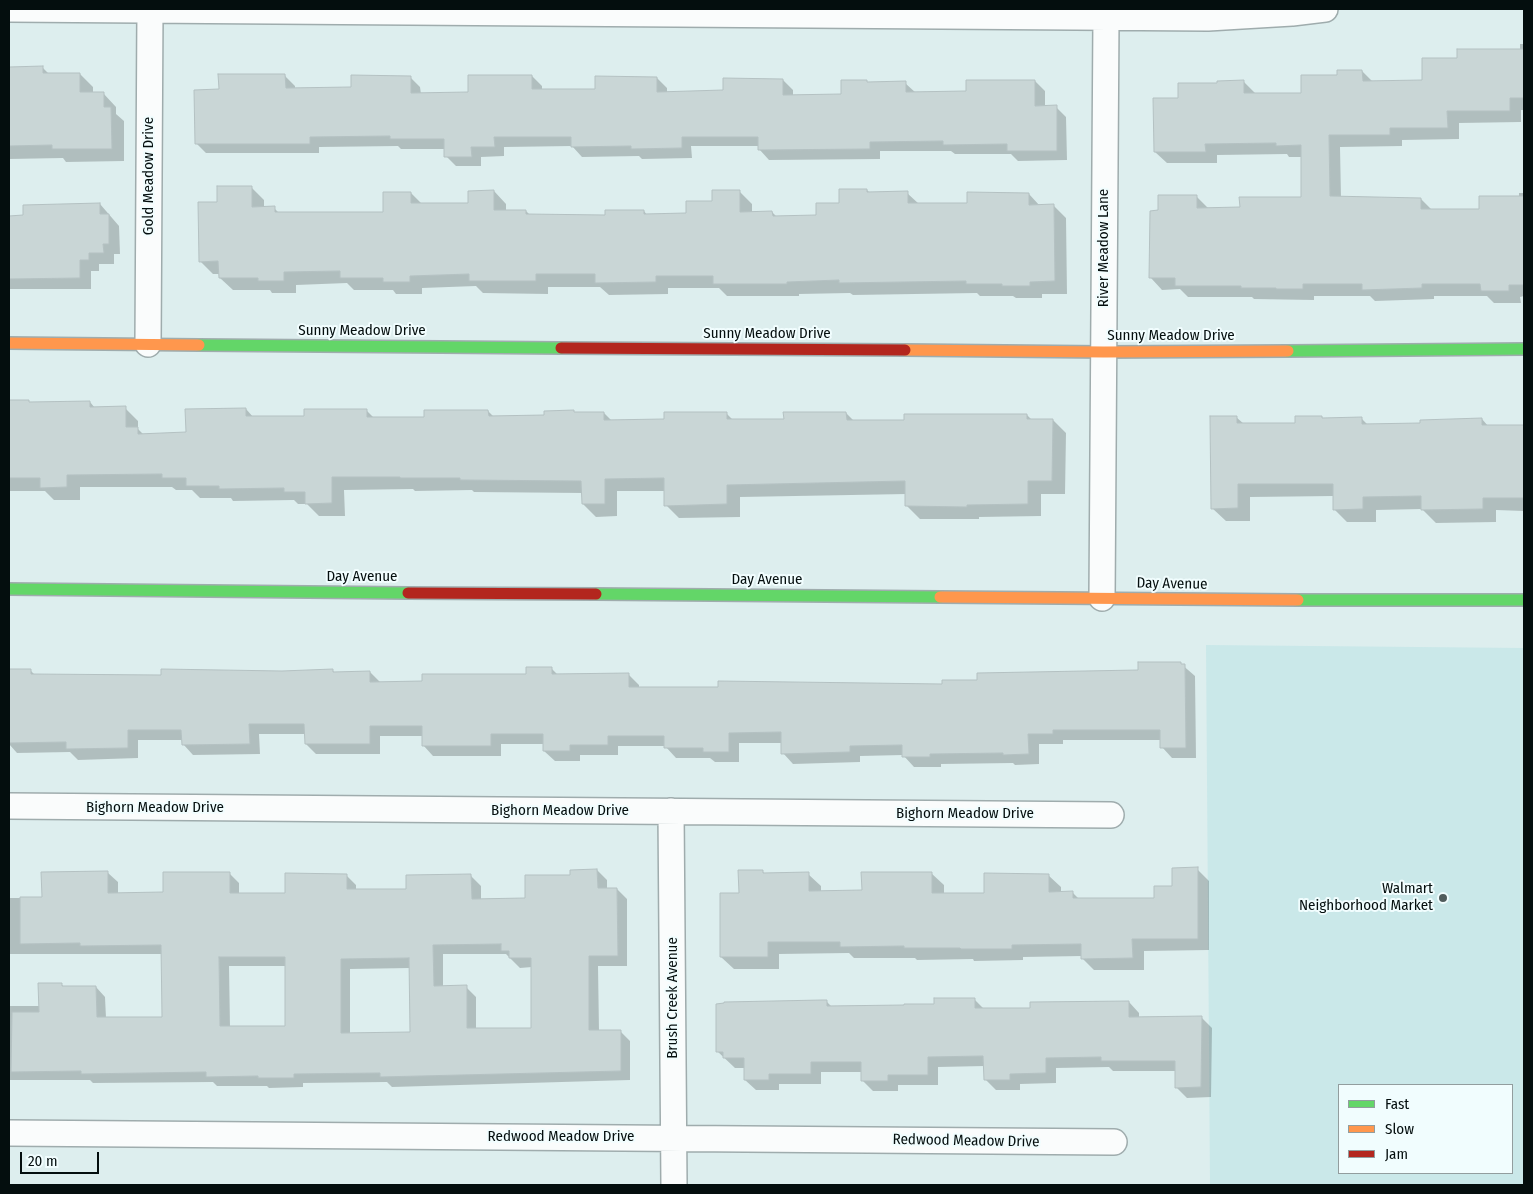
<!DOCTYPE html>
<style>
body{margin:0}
#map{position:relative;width:1533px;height:1194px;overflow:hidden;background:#dee;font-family:"Fira Sans Condensed",sans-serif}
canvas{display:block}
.frame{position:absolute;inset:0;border:10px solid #040e0e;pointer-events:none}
.legend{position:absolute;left:1338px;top:1084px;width:175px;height:90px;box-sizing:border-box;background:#f1fdfe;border:1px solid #929d9e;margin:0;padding:6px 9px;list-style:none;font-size:15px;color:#040e0e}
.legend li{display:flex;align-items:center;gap:10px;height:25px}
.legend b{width:25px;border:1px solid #929d9e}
.scale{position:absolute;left:20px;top:1152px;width:79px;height:22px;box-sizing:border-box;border:2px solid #040e0e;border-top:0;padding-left:6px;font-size:15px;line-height:18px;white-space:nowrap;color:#040e0e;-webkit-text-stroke:4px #f1fdfe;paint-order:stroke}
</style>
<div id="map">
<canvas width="1533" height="1194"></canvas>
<div class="frame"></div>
<ul class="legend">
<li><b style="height:6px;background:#63d668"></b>Fast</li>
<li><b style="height:6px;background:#ff974d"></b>Slow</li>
<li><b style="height:6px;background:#b3261e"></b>Jam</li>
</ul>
<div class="scale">20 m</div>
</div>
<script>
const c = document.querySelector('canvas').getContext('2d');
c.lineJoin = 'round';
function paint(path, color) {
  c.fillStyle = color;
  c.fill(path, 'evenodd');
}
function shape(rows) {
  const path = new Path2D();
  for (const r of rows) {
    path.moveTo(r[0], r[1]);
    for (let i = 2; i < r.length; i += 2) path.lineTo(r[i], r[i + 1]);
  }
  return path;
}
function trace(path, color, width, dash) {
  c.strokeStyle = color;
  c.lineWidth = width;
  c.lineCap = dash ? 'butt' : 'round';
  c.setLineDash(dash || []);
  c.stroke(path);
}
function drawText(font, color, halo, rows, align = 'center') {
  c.font = font + ' "Fira Sans Condensed",sans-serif';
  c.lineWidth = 4;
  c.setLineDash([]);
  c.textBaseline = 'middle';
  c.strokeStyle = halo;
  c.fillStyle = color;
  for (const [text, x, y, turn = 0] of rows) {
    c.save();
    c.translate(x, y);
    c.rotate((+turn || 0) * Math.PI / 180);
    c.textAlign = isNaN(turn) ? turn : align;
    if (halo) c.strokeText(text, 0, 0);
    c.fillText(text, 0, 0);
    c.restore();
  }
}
const built = shape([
 [1206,645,1524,648,1524,1185,1210,1185],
 [1339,1085,1512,1085,1512,1173,1339,1173]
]);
const shadow = shape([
 [1520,44,1524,44,1524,110,1521,110,1521,122,1459,123,1459,139,1402,140,1402,146,1340,147,1341,198,1421,199,1432,210,1481,210,1519,197,1519,193,1524,193,1524,296,1520,297,1521,303,1494,303,1487,296,1434,296,1434,299,1375,301,1370,296,1314,296,1314,300,1254,299,1252,297,1188,297,1180,289,1162,290,1151,278,1160,211,1196,196,1208,208,1241,208,1303,198,1303,157,1289,157,1287,154,1217,155,1217,163,1167,163,1155,152,1179,99,1179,85,1244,82,1256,94,1302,94,1338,76,1362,71,1373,82,1423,81,1459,59,1520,51],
 [9,68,43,68,49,74,80,74,93,87,93,93,103,93,116,107,116,114,124,121,124,161,66,162,63,158,9,159],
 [285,76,295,86,295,89,352,88,410,77,420,87,421,94,470,93,532,76,542,86,542,90,597,90,657,78,667,88,667,93,725,92,783,80,793,90,793,96,843,95,866,81,869,83,905,83,916,93,967,92,1035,81,1045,91,1045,107,1056,107,1066,117,1067,160,1018,161,1011,154,955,154,951,151,880,151,880,159,769,160,759,149,759,146,691,146,692,158,642,159,639,156,582,157,572,146,504,147,504,156,481,157,481,166,456,166,446,156,446,149,401,149,398,146,319,147,319,153,206,153,196,143,220,90],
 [251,187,264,200,264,208,274,208,280,214,385,213,411,193,422,204,469,204,494,191,506,204,506,211,526,211,530,215,606,216,644,211,647,215,688,214,739,191,752,204,752,213,772,212,777,217,817,216,867,190,870,193,907,193,919,204,968,204,1029,194,1040,206,1053,205,1066,218,1067,294,1042,294,1042,298,1016,298,1013,296,980,296,977,293,853,295,850,293,799,294,799,296,727,296,719,288,668,288,668,294,609,295,600,287,548,287,548,294,483,293,476,286,422,288,422,294,396,294,393,290,354,290,347,283,296,285,296,293,272,293,270,290,233,290,220,278,220,274,213,274,200,261,218,204],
 [100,204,119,226,120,254,114,254,114,264,99,264,99,271,91,271,91,289,9,289,9,217,24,217],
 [9,401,28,401,31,403,90,402,95,408,125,408,138,421,138,429,144,435,187,433,246,409,254,418,305,418,366,410,374,418,425,418,488,411,494,417,604,413,612,421,665,420,726,413,733,420,785,420,846,413,854,421,906,421,1027,415,1032,420,1053,420,1066,433,1065,494,1041,494,1041,516,979,517,979,519,920,519,907,506,907,494,740,497,740,517,679,518,666,505,665,491,617,491,617,516,596,517,583,504,583,493,474,492,472,490,415,491,413,489,344,490,345,516,319,516,307,504,298,504,294,500,233,501,231,498,200,498,192,490,176,490,172,487,80,487,80,500,54,500,45,491,9,491],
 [1236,417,1244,424,1296,424,1322,417,1323,419,1362,419,1368,425,1422,424,1482,419,1488,426,1524,426,1524,511,1496,510,1496,522,1436,523,1422,509,1376,510,1376,522,1347,522,1334,509,1334,496,1250,497,1250,521,1226,521,1212,508],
 [1180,663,1195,676,1196,758,1172,758,1162,747,1162,740,1063,740,1063,744,1039,744,1039,764,1015,765,1013,763,941,764,941,767,914,767,903,755,860,756,860,762,793,764,783,753,782,743,739,743,739,762,715,762,710,758,676,758,665,746,618,746,618,755,580,755,580,761,555,761,544,751,544,744,501,744,501,756,433,756,423,745,423,736,380,736,380,754,316,754,306,744,306,734,259,734,260,754,193,755,183,744,183,740,138,740,138,758,78,760,70,752,17,753,9,744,9,671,31,671,36,676,162,676,332,670,335,673,370,672,381,683,527,676,551,668,558,675,628,674,639,685,639,689,943,685,1139,671],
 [1197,869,1209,881,1209,950,1144,951,1144,970,1094,970,1082,958,1082,956,1023,957,1023,960,974,961,973,959,917,960,915,958,854,958,849,953,779,954,779,969,734,969,721,957,740,894,762,871,765,874,808,874,821,886,821,892,863,891,931,873,944,885,944,894,985,894,1048,875,1061,887,1061,893,1073,893,1080,900,1155,900],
 [597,870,607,880,607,889,617,889,627,899,627,966,598,966,599,1031,620,1031,630,1041,630,1080,392,1087,387,1082,303,1083,303,1087,269,1088,267,1086,217,1086,213,1082,93,1083,90,1080,9,1080,9,1006,40,1006,61,984,64,987,96,987,105,997,106,1018,164,1019,163,954,9,954,9,898,43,898,108,873,118,882,118,894,165,893,229,873,239,883,239,894,286,894,346,875,356,885,356,891,408,891,471,876,481,886,481,900,526,899,571,876],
 [443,954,506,954,520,968,532,967,533,1030,476,1030,476,997,466,987,443,987],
 [229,966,286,966,287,1027,230,1027],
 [410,968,411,1034,350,1034,350,969],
 [974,999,984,1009,1031,1009,1129,1002,1139,1013,1139,1018,1201,1017,1212,1028,1211,1097,1187,1098,1176,1087,1176,1071,1113,1071,1109,1067,1056,1068,1056,1083,1020,1084,1020,1090,996,1090,985,1079,985,1066,938,1067,938,1085,898,1085,898,1091,873,1091,863,1081,863,1072,821,1072,821,1084,779,1084,779,1090,756,1090,745,1080,745,1068,735,1068,717,1051,827,1002,832,1007,936,1005]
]);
const building = shape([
 [1457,49,1524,49,1524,98,1510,98,1510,111,1447,111,1448,128,1390,128,1390,135,1329,135,1330,196,1421,198,1421,209,1479,209,1479,196,1524,196,1524,285,1509,285,1509,291,1481,291,1480,284,1422,284,1422,288,1362,290,1362,284,1303,284,1303,289,1276,289,1276,288,1241,288,1241,286,1175,286,1175,278,1149,278,1150,211,1158,210,1158,195,1197,195,1197,208,1240,207,1239,197,1301,197,1301,145,1276,146,1276,143,1205,144,1206,152,1154,152,1153,98,1178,98,1178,83,1217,83,1217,81,1244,80,1244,93,1301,93,1301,75,1337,75,1337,70,1362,70,1363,81,1422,80,1422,58,1457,58,1457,49],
 [43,66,43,73,80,73,80,92,104,92,104,107,111,107,112,149,52,149,52,145,9,146,9,67,43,66],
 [218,74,285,74,286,88,351,87,351,75,411,76,411,93,468,92,468,75,532,75,532,89,595,89,595,76,657,77,657,92,723,90,723,78,783,79,783,95,841,94,841,80,867,80,867,82,906,81,906,92,966,91,966,80,1035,80,1035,106,1057,105,1057,151,1007,151,1007,144,943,145,943,141,870,142,870,149,758,150,758,137,682,137,682,148,631,149,631,146,571,147,571,137,494,137,495,147,471,147,472,157,444,157,444,139,390,139,390,136,310,137,310,144,195,144,194,90,219,89,218,74],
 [217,186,252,186,252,207,275,206,275,212,383,212,383,192,411,192,411,203,468,203,468,191,494,190,494,210,526,210,526,214,605,215,605,210,644,210,644,214,686,213,686,201,712,201,712,190,740,190,740,212,772,211,773,216,816,215,816,203,839,203,839,189,867,189,867,192,908,191,908,203,967,203,967,192,1029,193,1029,205,1054,204,1055,281,1030,282,1030,286,1002,286,1002,284,966,284,966,281,839,283,839,280,787,282,787,284,713,284,713,276,656,276,656,282,595,283,595,274,536,274,536,281,469,281,469,274,410,276,410,282,383,282,383,278,340,278,340,271,284,272,284,281,258,281,258,278,219,278,218,261,199,262,198,202,217,202,217,186],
 [100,203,100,214,109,214,109,244,103,244,104,253,89,253,89,260,80,260,80,278,9,279,9,216,23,215,23,205,100,203],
 [9,400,29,400,29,402,90,401,90,407,126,406,126,427,138,427,138,434,186,432,185,409,246,408,246,416,304,416,304,409,367,409,367,417,424,417,424,410,488,410,489,416,544,415,544,411,574,410,574,412,604,412,604,420,664,419,664,412,727,412,727,419,784,419,783,412,846,412,847,420,904,420,904,414,1027,414,1027,419,1053,419,1052,481,1028,481,1028,504,967,505,967,507,905,506,905,481,727,485,727,504,664,506,664,478,605,479,605,504,582,504,581,481,460,480,460,478,400,478,400,477,332,477,332,503,305,504,305,492,284,492,284,488,219,489,219,486,186,486,186,478,162,478,162,474,67,475,67,487,40,488,40,478,9,478,9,400],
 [1210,416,1237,416,1237,423,1295,423,1295,416,1322,416,1322,418,1362,417,1362,424,1420,423,1420,420,1482,418,1482,425,1524,425,1524,498,1483,498,1483,509,1421,510,1421,496,1363,497,1363,509,1333,510,1333,484,1238,484,1238,508,1211,509,1210,416],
 [1138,662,1181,662,1181,664,1185,664,1186,748,1160,748,1160,730,1053,730,1053,734,1028,734,1029,754,1003,755,1003,753,930,754,930,757,902,757,902,745,850,746,850,752,781,754,781,732,729,733,729,752,703,752,703,748,664,748,664,736,608,736,608,745,570,745,570,751,543,751,543,734,491,734,491,746,422,746,422,726,370,726,370,744,305,744,304,724,249,724,250,744,182,745,181,730,128,730,128,748,66,749,66,742,9,743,9,669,31,669,31,674,161,675,161,669,282,671,333,669,333,672,370,671,370,682,422,681,422,674,526,674,526,667,552,667,552,674,629,673,629,687,718,687,718,681,942,684,942,680,977,680,977,673,1138,670,1138,662],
 [1198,867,1198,939,1132,939,1133,958,1081,959,1081,944,1012,945,1012,949,961,949,960,948,904,948,904,946,840,947,840,942,768,942,768,957,720,957,720,893,739,893,738,870,763,870,763,873,809,872,809,891,862,890,861,872,932,872,932,893,984,893,984,873,1049,874,1049,892,1073,891,1073,898,1154,898,1154,886,1172,886,1172,868,1198,867],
 [597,869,598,888,617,888,618,956,589,956,589,1030,621,1030,621,1071,380,1077,380,1073,294,1074,294,1078,258,1078,258,1076,206,1077,206,1072,81,1074,81,1071,11,1072,12,1012,39,1012,38,983,62,983,62,986,96,986,97,1017,162,1017,161,945,80,946,80,943,20,944,20,897,42,897,41,872,108,871,108,893,163,892,163,872,230,872,230,893,285,893,285,873,347,874,347,889,406,889,406,875,471,874,472,899,525,898,525,875,570,875,570,870,597,869],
 [501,944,501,951,509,951,509,958,531,958,531,1028,467,1028,467,985,434,986,433,945,501,944],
 [219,957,285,957,285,1026,220,1026,219,957],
 [409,958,410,1032,341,1033,341,959,409,958],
 [934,998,975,998,975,1008,1030,1008,1030,1002,1129,1001,1129,1017,1202,1016,1201,1087,1175,1088,1175,1061,1101,1061,1101,1057,1046,1058,1046,1073,1010,1074,1010,1080,984,1080,983,1056,928,1057,928,1075,888,1075,888,1081,861,1081,861,1062,811,1062,811,1074,769,1074,769,1080,744,1080,744,1058,723,1058,723,1052,716,1052,716,1004,724,1003,724,1002,822,1000,827,1000,827,1006,904,1005,904,1004,934,1004,934,998]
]);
const street = shape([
 [9,9,1208,18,1292,13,1325,9],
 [148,344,150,9],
 [1102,598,1106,18],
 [9,806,1111,815],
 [671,811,674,1185],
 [9,1133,1114,1142]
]);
const fast = shape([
 [199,345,561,348],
 [1288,351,1524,349],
 [9,589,408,593],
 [596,594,940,597],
 [1298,600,1524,600]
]);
const slow = shape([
 [9,343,199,345],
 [905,350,1104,352,1288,351],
 [940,597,1298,600]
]);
const jam = shape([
 [561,348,905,350],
 [408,593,596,594]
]);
const markers = [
 [1443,898,5,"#505c5c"]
];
const streetNames = [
 ["Gold Meadow Drive",149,176,-90],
 ["River Meadow Lane",1104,248,-90],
 ["Sunny Meadow Drive",362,331],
 ["Sunny Meadow Drive",767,334],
 ["Sunny Meadow Drive",1171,336],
 ["Day Avenue",362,577],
 ["Day Avenue",767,580],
 ["Day Avenue",1172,584,1],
 ["Bighorn Meadow Drive",155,808],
 ["Bighorn Meadow Drive",560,811],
 ["Bighorn Meadow Drive",965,814],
 ["Brush Creek Avenue",673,998,-90],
 ["Redwood Meadow Drive",561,1137],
 ["Redwood Meadow Drive",966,1141,1]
];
const poiNames = [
 ["Walmart",1433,889],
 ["Neighborhood Market",1433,906]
];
paint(built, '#cae8e9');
paint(shadow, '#0003');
paint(building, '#c9d6d6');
trace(building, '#b4c1c2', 1);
trace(street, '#9facad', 28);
trace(fast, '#9facad', 14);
trace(slow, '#9facad', 14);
trace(jam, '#9facad', 14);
trace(street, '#fafcfc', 25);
trace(fast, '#63d668', 11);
trace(slow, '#ff974d', 11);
trace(jam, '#b3261e', 11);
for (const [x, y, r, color] of markers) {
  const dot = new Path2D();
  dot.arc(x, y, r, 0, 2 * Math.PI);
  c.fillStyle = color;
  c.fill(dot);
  trace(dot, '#f1fdfe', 2);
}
drawText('15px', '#040e0e', '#f1fdfe', streetNames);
drawText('15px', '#040e0e', '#f1fdfe', poiNames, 'right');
</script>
